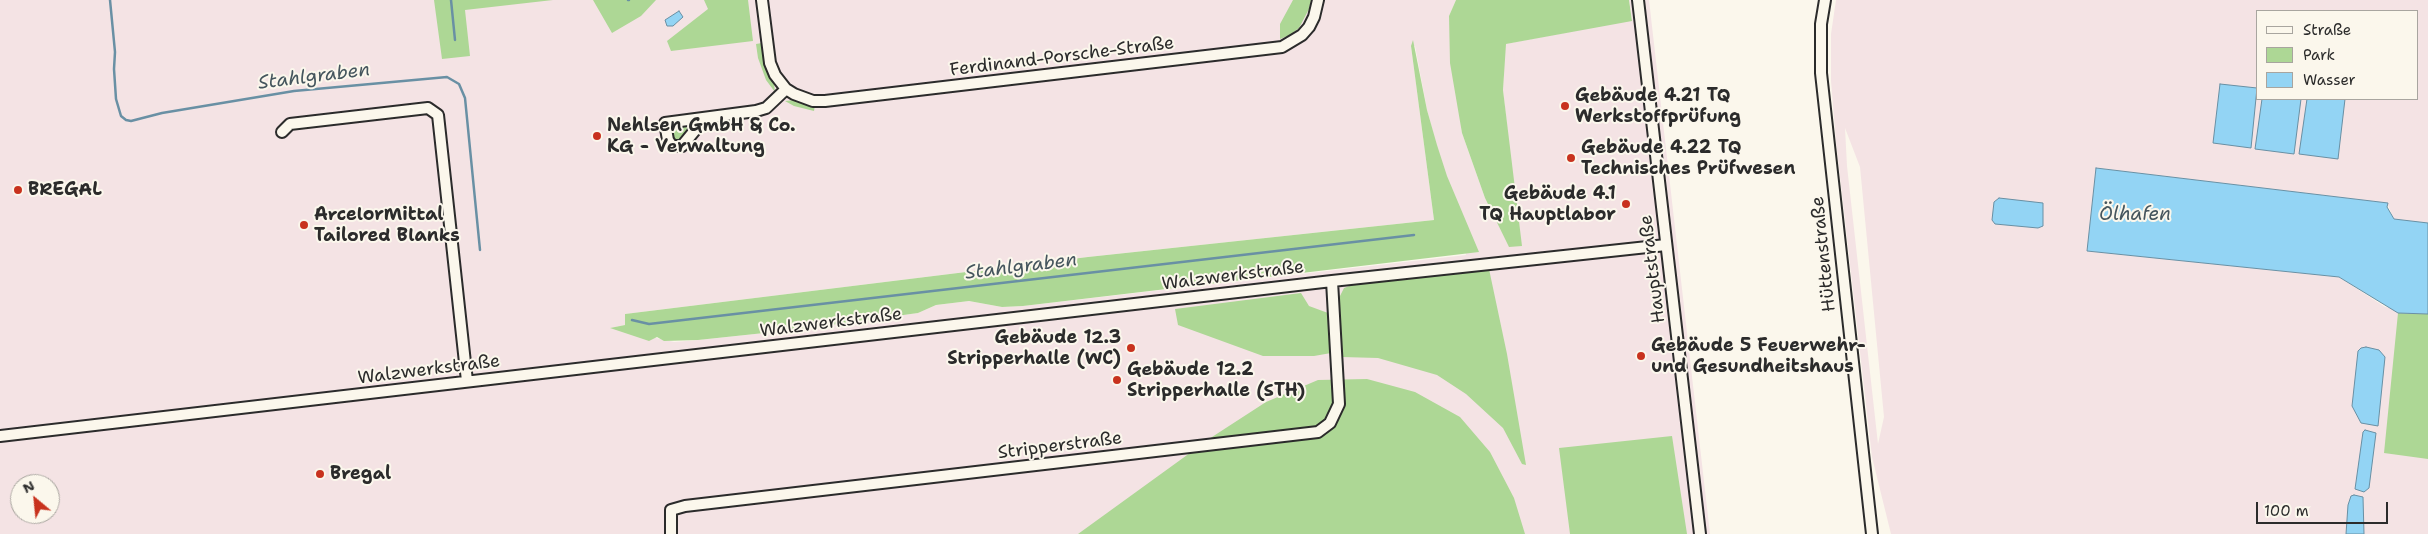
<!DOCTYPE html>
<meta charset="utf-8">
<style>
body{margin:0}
#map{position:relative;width:2428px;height:534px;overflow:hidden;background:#fbf7ec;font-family:"Shantell Sans",sans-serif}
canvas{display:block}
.legend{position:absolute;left:2256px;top:10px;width:162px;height:90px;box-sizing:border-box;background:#fbf7ec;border:1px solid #a8a59f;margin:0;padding:6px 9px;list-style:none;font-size:15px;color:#2b2b2b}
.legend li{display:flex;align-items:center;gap:10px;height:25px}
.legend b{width:25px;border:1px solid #a8a59f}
.north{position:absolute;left:10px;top:474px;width:50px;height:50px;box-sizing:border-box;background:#fbf7ec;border:1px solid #a8a59f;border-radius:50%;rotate:332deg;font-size:14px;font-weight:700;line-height:20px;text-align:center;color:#2b2b2b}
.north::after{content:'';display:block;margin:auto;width:18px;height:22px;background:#c8321e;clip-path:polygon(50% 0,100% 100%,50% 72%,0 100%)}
.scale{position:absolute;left:2256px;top:502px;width:132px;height:22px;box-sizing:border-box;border:2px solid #2b2b2b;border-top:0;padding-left:6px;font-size:15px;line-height:18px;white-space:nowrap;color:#2b2b2b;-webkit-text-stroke:4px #fbf7ec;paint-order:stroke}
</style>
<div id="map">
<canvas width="2428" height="534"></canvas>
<ul class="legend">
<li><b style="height:6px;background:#fbf7ec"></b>Straße</li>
<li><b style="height:14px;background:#add795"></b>Park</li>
<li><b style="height:14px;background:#93d4f4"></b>Wasser</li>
</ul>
<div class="north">N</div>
<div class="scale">100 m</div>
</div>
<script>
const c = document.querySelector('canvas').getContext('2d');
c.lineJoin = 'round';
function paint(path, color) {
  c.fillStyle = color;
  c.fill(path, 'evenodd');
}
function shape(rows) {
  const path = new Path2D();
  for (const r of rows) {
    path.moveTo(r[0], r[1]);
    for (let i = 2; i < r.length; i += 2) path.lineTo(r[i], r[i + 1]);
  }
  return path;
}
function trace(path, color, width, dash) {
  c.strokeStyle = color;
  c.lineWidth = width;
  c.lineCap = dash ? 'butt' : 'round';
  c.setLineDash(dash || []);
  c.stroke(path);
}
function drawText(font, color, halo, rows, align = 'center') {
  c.font = font + ' "Shantell Sans",sans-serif';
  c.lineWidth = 4;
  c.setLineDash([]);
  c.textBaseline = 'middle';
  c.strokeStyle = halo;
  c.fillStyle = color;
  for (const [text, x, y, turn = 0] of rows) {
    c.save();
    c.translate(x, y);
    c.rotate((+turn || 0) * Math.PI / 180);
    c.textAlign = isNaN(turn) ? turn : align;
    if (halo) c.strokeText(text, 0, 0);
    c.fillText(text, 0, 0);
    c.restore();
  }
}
const built = shape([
 [0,0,1456,0,1449,16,1462,133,1485,198,1510,247,1511,164,1503,90,1505,44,1632,20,1629,0,1649,0,1710,534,0,534],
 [1411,46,1415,46,1427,110,1466,255,1023,306,1002,307,969,301,936,305,918,313,802,329,698,340,674,342,611,328,625,325,625,314,1088,257,1434,220],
 [20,484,50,484,50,514,20,514],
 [1836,0,2428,0,2428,223,2394,219,2387,203,2097,168,2087,251,2339,277,2385,307,2428,314,2428,534,1891,534,1872,457,1836,142,1831,81,1831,34],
 [2257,11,2417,11,2417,99,2257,99],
 [1845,128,1860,167,1884,417,1878,444,1847,166]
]);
const green = shape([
 [434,0,553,0,465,10,470,56,442,59],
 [593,0,656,0,641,16,612,33],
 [704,0,748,0,753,41,671,51,667,41,708,9],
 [1293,0,1311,0,1309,9,1299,28,1290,35,1280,39,1280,24],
 [1456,0,1629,0,1632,21,1506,44,1503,90,1522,246,1509,247,1485,198,1462,133,1450,63,1449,16],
 [1413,40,1427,110,1437,145,1447,176,1479,252,1023,306,1002,307,969,301,936,305,918,313,802,329,698,340,664,341,657,337,649,341,610,328,625,325,625,314,1088,257,1434,220,1411,46],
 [762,43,767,69,774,83,775,92,766,80,758,58,756,44],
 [794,100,815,105,814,111,794,106,785,101],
 [685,125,688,130,682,138,678,140,672,138,672,129],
 [1489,269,1507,354,1526,465,1522,464,1503,428,1466,394,1437,375,1378,358,1342,357,1338,300,1344,288,1357,283],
 [1301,293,1309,306,1328,313,1331,353,1314,356,1263,356,1178,325,1175,309],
 [2398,313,2428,314,2428,459,2384,453],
 [1367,379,1415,392,1460,417,1490,452,1514,498,1525,534,1078,534,1212,437,1266,402,1318,380],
 [1672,436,1687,534,1570,534,1559,448]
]);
const water = shape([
 [679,11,683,17,673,26,667,26,665,20,679,11],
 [2220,84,2257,88,2251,148,2213,143,2220,84],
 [2262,99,2301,99,2294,154,2255,149,2262,99],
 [2307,99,2345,99,2338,159,2299,154,2307,99],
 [2096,168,2388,203,2387,207,2394,219,2428,223,2428,314,2398,313,2339,277,2087,251,2096,168],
 [1999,198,2043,203,2043,226,2038,228,1995,224,1992,220,1994,202,1999,198],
 [2366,347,2379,350,2385,357,2378,426,2361,423,2352,406,2358,351,2361,348,2366,347],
 [2365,430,2376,433,2369,488,2364,492,2355,489,2363,432,2365,430],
 [2354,495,2363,497,2364,534,2346,534,2348,505,2351,496,2354,495]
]);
const stream = shape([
 [110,0,115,52,114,69,116,99,121,116,126,120,131,121,162,113,294,91,447,77,459,84,465,98,480,250],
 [451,0,455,40],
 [628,0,629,0],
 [632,320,649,324,1414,235]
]);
const minor = shape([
 [762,0,770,63,775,75,786,89,794,94,813,101,825,101,1282,47,1302,35,1309,27,1314,17,1318,0],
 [1638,0,1700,534],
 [1825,0,1821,24,1821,73,1872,534],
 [705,118,682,146,672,146,668,140,665,123,756,111,766,108,786,89],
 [282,132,290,124,428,108,438,115,467,381],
 [0,436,1332,281,1666,245],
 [671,534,671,510,685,506,1318,432,1330,423,1339,404,1332,281]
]);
const markers = [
 [1565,106,5,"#c8321e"],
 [597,136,5,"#c8321e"],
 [1571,158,5,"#c8321e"],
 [18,190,5,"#c8321e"],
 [1626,204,5,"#c8321e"],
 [304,225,5,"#c8321e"],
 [1131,348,5,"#c8321e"],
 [1641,356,5,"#c8321e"],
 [1117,380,5,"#c8321e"],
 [320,474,5,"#c8321e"]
];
const streetNames = [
 ["Ferdinand-Porsche-Straße",1062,57,-7],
 ["Hüttenstraße",1824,254,-96],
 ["Hauptstraße",1653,269,-97],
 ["Walzwerkstraße",1233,276,-7],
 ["Walzwerkstraße",831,323,-7],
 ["Walzwerkstraße",429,370,-7],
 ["Stripperstraße",1060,446,-7]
];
const poiNames = [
 ["Gebäude 4.21 TQ",1575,96],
 ["Werkstoffprüfung",1575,117],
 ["Nehlsen GmbH & Co.",607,126],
 ["KG - Verwaltung",607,147],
 ["Gebäude 4.22 TQ",1581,148],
 ["Technisches Prüfwesen",1581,169],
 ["BREGAL",28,190],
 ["Gebäude 4.1",1616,194,"right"],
 ["TQ Hauptlabor",1616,215,"right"],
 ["ArcelorMittal",314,215],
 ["Tailored Blanks",314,236],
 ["Gebäude 12.3",1121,338,"right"],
 ["Stripperhalle (WC)",1121,359,"right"],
 ["Gebäude 5 Feuerwehr-",1651,346],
 ["und Gesundheitshaus",1651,367],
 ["Gebäude 12.2",1127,370],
 ["Stripperhalle (STH)",1127,391],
 ["Bregal",330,474]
];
const waterNames = [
 ["Stahlgraben",314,77,-7],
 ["Ölhafen",2135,215],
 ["Stahlgraben",1021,267,-7]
];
paint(built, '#f4e3e4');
paint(green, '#add795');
paint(water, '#93d4f4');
trace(water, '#6990a4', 1);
trace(stream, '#6990a4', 2.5);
trace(minor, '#2b2b2b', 14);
trace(minor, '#fbf7ec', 10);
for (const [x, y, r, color] of markers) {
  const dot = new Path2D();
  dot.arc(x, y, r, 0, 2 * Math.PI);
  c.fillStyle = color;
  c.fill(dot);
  trace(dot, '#fbf7ec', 2);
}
drawText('18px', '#2b2b2b', '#fbf7ec', streetNames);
drawText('bold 18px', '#2b2b2b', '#fbf7ec', poiNames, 'left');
drawText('italic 19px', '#45555d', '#fbf7ec', waterNames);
</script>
